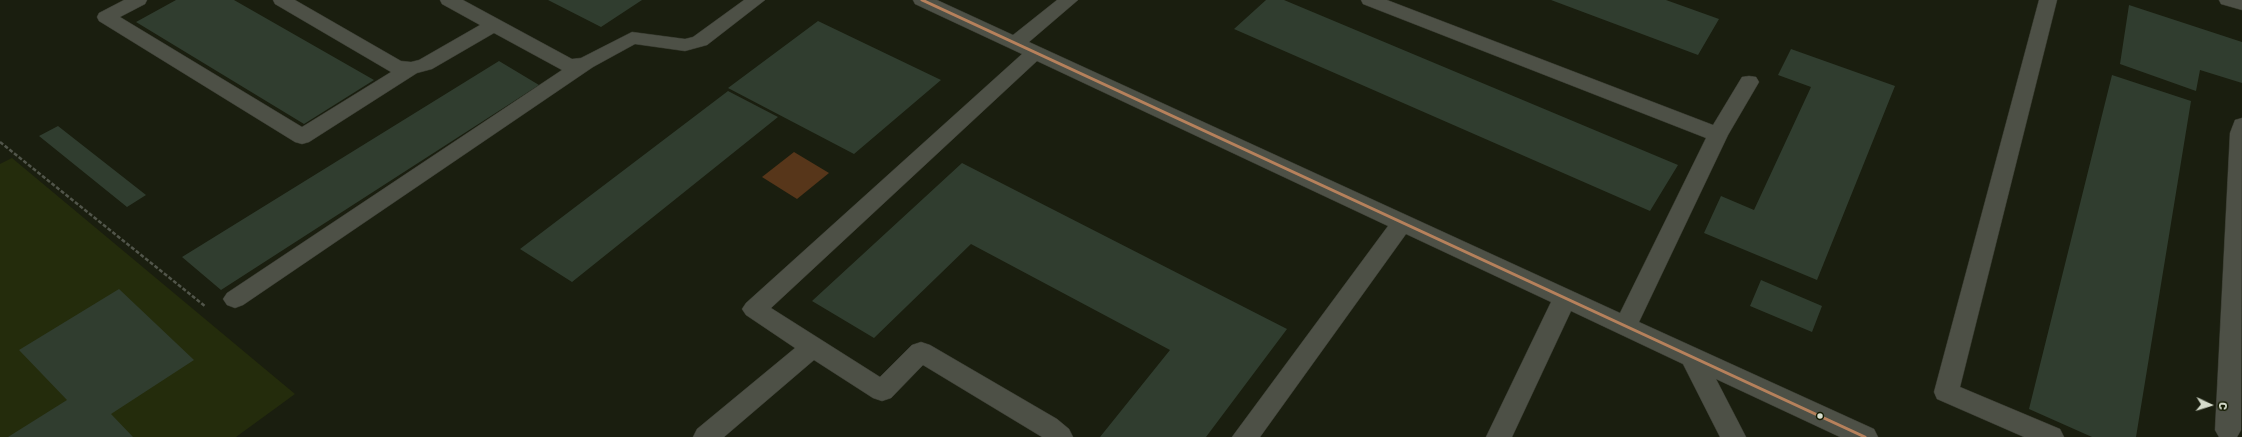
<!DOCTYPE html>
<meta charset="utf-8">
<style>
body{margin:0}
#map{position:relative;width:2242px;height:437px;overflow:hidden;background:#1a1e0f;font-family:Rubik,sans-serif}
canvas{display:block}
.north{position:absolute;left:2190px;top:385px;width:40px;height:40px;-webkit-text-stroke:3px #141b02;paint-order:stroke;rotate:94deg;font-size:11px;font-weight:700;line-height:16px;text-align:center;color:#d7ddcd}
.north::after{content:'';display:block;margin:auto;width:14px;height:18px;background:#d7ddcd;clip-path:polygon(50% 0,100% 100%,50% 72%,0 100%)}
</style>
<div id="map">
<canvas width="2242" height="437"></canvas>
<div class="north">С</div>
</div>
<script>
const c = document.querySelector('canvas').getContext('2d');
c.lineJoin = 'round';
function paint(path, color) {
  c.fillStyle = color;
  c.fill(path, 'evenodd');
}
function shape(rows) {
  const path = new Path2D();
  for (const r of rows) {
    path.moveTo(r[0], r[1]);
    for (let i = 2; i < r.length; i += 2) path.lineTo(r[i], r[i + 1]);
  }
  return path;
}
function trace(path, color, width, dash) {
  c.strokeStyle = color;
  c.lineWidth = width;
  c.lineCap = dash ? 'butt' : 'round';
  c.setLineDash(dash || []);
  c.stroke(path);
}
const built = shape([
 [12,158,295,394,236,437,0,437,0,164]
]);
const green = shape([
 [794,152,829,173,797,199,762,177]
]);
const building = shape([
 [176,0,234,0,374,80,304,124,136,22],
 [548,0,642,0,601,27],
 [1266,0,1284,0,1678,165,1650,211,1234,29],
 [1551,0,1666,0,1719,19,1698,55],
 [2129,5,2242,42,2242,83,2200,70,2196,91,2120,64],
 [818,21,941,80,854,154,728,88],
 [1791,49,1895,86,1817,280,1704,233,1721,196,1754,210,1811,87,1778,75],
 [499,61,539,85,221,290,182,257],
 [2112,75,2191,101,2136,437,2092,437,2029,409],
 [728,91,778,117,572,282,520,249],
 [58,126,146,195,127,207,39,136],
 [962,163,1287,329,1206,437,1100,437,1170,350,971,244,874,338,812,301],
 [1761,280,1822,306,1812,332,1750,306],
 [119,289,194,360,111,414,133,437,8,437,67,400,19,350]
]);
const path = shape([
 [0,142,206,307]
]);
const minor = shape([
 [124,0,147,0,145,4,120,17,302,127,391,72,275,4,273,0,295,0,401,61,411,62,419,60,480,25,442,4,440,0,463,0,572,59,581,58,632,32,685,39,693,37,744,0,765,0,707,45,685,51,635,44,593,67,243,305,235,308,227,305,223,299,227,293,562,70,494,33,432,69,417,73,309,142,302,144,295,142,99,21,97,17,99,13,124,0],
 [913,0,937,0,1013,35,1057,0,1078,0,1029,42,1620,313,1706,138,1363,4,1361,0,1387,0,1713,125,1742,77,1749,76,1756,77,1759,82,1728,135,1639,322,1874,429,1878,437,1840,437,1716,379,1746,437,1720,437,1683,364,1571,311,1512,437,1486,437,1551,302,1406,234,1260,437,1232,437,1388,226,1037,61,771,308,880,377,912,345,921,342,930,345,1057,419,1069,429,1073,437,1042,437,923,365,891,398,882,401,873,398,814,360,724,437,693,437,697,429,795,348,746,315,742,309,746,303,1022,54,915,4,913,0],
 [2039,0,2057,0,1960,387,2060,429,2064,437,2024,437,1937,399,1934,392,2039,0],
 [2219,0,2242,0,2242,10,2221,4,2219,0],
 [2242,118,2241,430,2237,437,2219,437,2215,430,2230,133,2235,120,2242,118]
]);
const bus1 = shape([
 [922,0,1865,437]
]);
const markers = [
 [1820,416,3.5,"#d7ddcd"]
];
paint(built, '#242c0c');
paint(green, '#57361a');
paint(building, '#303d2f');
trace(minor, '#34372c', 1);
trace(path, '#51554a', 2.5, [4, 2]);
paint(minor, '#4d5046');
trace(bus1, '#b6815c', 3);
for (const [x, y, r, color] of markers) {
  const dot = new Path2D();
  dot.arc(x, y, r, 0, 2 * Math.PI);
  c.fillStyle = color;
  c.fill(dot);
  trace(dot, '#141b02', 1.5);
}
</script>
